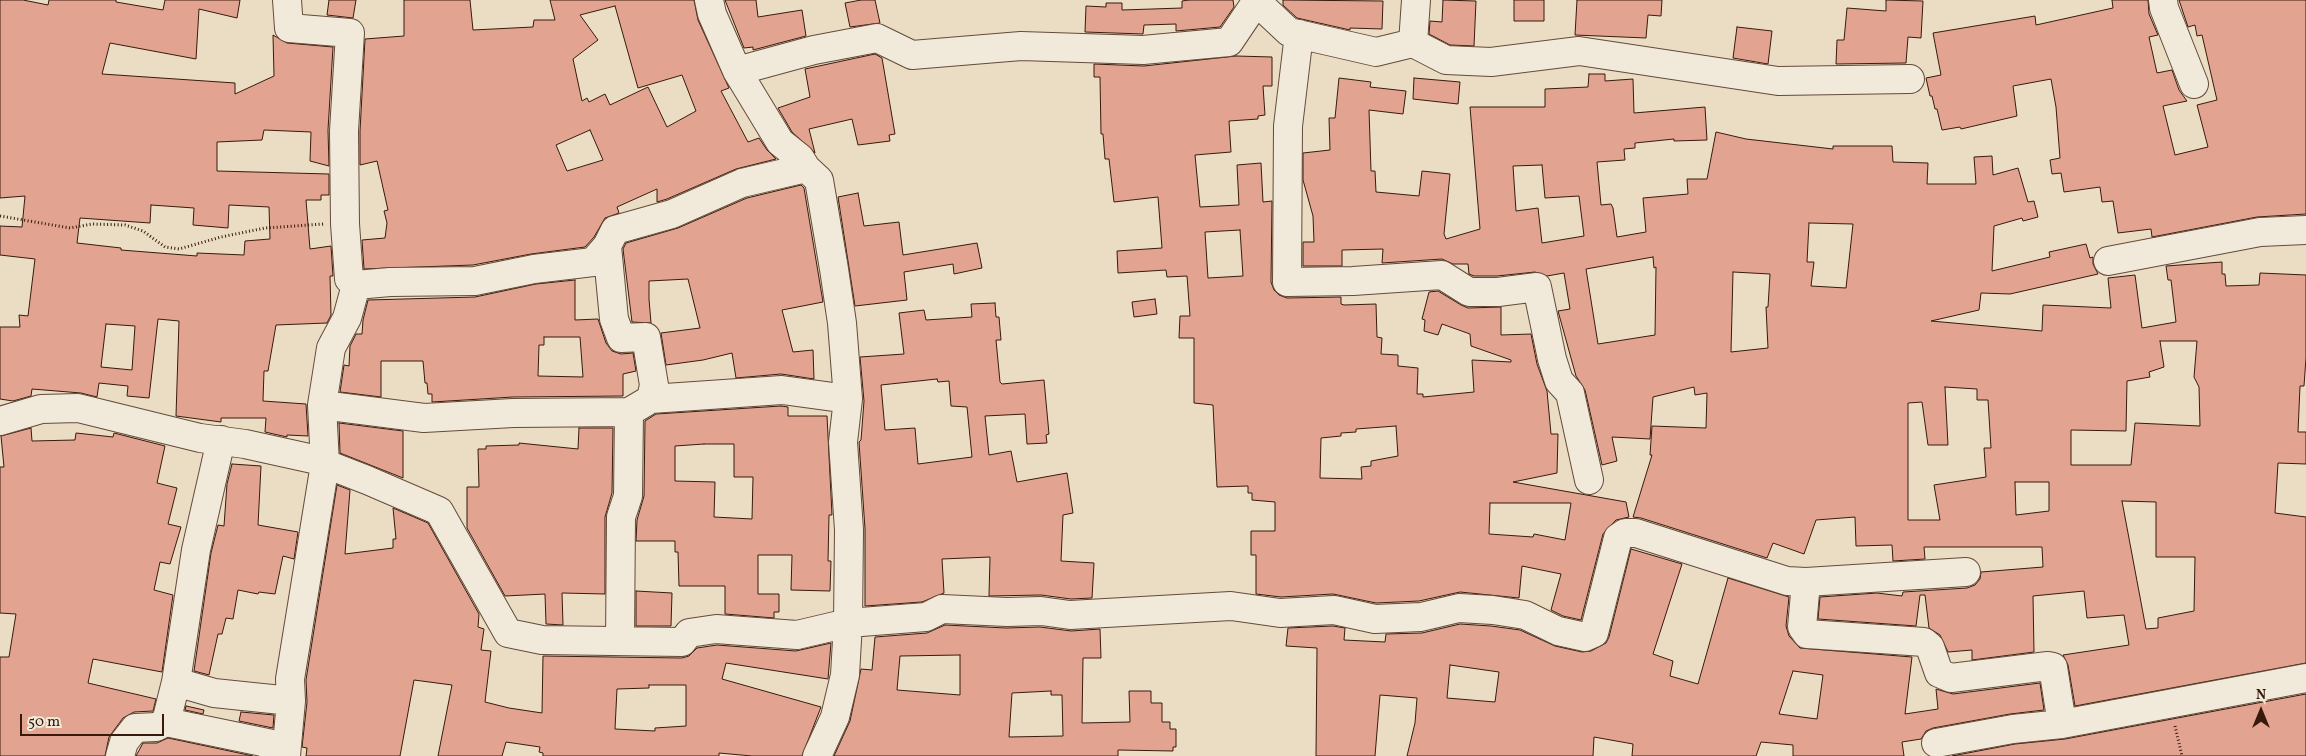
<!DOCTYPE html>
<style>
body{margin:0}
#map{position:relative;width:2306px;height:756px;overflow:hidden;background:#eaddc4;font-family:Vollkorn,serif}
canvas{display:block}
.north{position:absolute;left:2236px;top:686px;width:50px;height:50px;-webkit-text-stroke:4px #f1e9d9;paint-order:stroke;rotate:0deg;font-size:14px;font-weight:700;line-height:20px;text-align:center;color:#381a0c}
.north::after{content:'';display:block;margin:auto;width:18px;height:22px;background:#381a0c;clip-path:polygon(50% 0,100% 100%,50% 72%,0 100%)}
.scale{position:absolute;left:20px;top:714px;width:144px;height:22px;box-sizing:border-box;border:2px solid #381a0c;border-top:0;padding-left:6px;font-size:15px;line-height:18px;white-space:nowrap;color:#381a0c;-webkit-text-stroke:4px #f1e9d9;paint-order:stroke}
</style>
<div id="map">
<canvas width="2306" height="756"></canvas>
<div class="north">N</div>
<div class="scale">50 m</div>
</div>
<script>
const c = document.querySelector('canvas').getContext('2d');
c.lineJoin = 'round';
function paint(path, color) {
  c.fillStyle = color;
  c.fill(path, 'evenodd');
}
function shape(rows) {
  const path = new Path2D();
  for (const r of rows) {
    path.moveTo(r[0], r[1]);
    for (let i = 2; i < r.length; i += 2) path.lineTo(r[i], r[i + 1]);
  }
  return path;
}
function trace(path, color, width, dash) {
  c.strokeStyle = color;
  c.lineWidth = width;
  c.lineCap = dash ? 'butt' : 'round';
  c.setLineDash(dash || []);
  c.stroke(path);
}
const building = shape([
 [0,0,23,0,48,5,49,0,116,0,116,2,163,10,165,0,240,0,237,18,199,9,196,59,110,43,102,74,235,83,235,94,274,76,273,35,287,43,333,47,328,130,329,166,310,161,311,132,264,130,262,140,217,142,217,171,329,174,329,195,321,195,321,200,306,200,310,249,331,246,333,276,330,276,331,315,327,323,276,325,268,371,264,371,263,401,306,404,308,436,287,435,287,437,265,432,266,418,221,418,221,422,176,416,179,321,158,319,149,398,127,396,128,386,99,383,97,397,81,393,32,389,31,396,13,401,0,399,0,327,20,327,19,315,28,316,35,259,0,255,0,226,22,227,25,196,0,198,0,0],
 [151,205,194,208,193,225,228,228,229,205,269,207,270,239,245,241,244,255,197,253,197,256,121,250,121,248,77,243,80,218,150,223,151,205],
 [106,324,135,326,132,370,101,367,106,324],
 [329,0,356,0,353,18,327,15,329,0],
 [404,0,470,0,473,30,533,27,534,20,555,20,550,0,694,0,698,20,729,88,721,91,748,142,759,138,767,150,776,159,736,169,667,199,657,202,657,189,617,207,619,213,605,218,594,237,585,247,531,254,473,265,364,269,362,240,385,238,387,223,384,211,388,210,377,161,360,165,360,131,365,39,404,36,404,0],
 [615,6,638,88,682,75,696,111,667,127,648,87,610,105,605,94,589,102,587,98,582,101,573,59,598,40,580,15,615,6],
 [590,130,603,160,567,171,556,145,590,130],
 [725,0,756,0,758,17,802,10,806,36,753,50,753,47,744,48,725,0],
 [861,0,875,0,880,23,850,27,845,3,861,0],
 [1189,0,1233,0,1234,7,1220,27,1176,31,1176,24,1144,25,1143,34,1085,32,1086,6,1106,7,1106,3,1122,3,1122,10,1182,8,1182,1,1189,0],
 [1283,0,1383,1,1382,29,1350,28,1350,30,1297,18,1283,5,1283,0],
 [1443,0,1476,1,1474,46,1450,45,1429,34,1430,21,1442,22,1443,0],
 [1514,0,1544,0,1544,21,1514,21,1514,0],
 [1577,0,1662,0,1661,16,1648,15,1646,38,1575,35,1577,0],
 [1886,0,1923,1,1921,38,1908,37,1906,63,1836,64,1837,40,1844,40,1847,8,1886,11,1886,0],
 [2112,0,2148,0,2149,14,2158,35,2149,37,2157,73,2172,70,2179,90,2187,101,2163,106,2175,155,2208,147,2197,105,2217,100,2202,35,2197,36,2195,25,2188,27,2179,0,2306,0,2306,214,2257,217,2152,237,2151,229,2118,233,2113,201,2102,202,2100,187,2064,192,2061,173,2052,174,2050,160,2060,158,2056,107,2051,79,2013,86,2017,116,1961,129,1960,127,1942,130,1937,109,1935,109,1932,96,1930,96,1926,78,1941,75,1933,33,2035,16,2036,25,2113,8,2112,0],
 [1737,27,1772,31,1768,64,1733,58,1737,27],
 [875,54,882,58,895,134,889,135,890,141,858,145,852,119,809,129,815,153,792,132,778,108,810,97,805,69,875,54],
 [1236,56,1272,57,1272,86,1263,86,1265,115,1258,116,1258,119,1229,121,1231,152,1195,155,1200,207,1239,205,1237,165,1261,163,1263,202,1272,201,1271,282,1274,290,1279,295,1287,298,1341,297,1341,304,1344,305,1376,304,1377,337,1382,338,1381,354,1398,355,1398,366,1418,368,1417,394,1423,394,1423,397,1474,392,1472,360,1511,362,1511,360,1471,346,1470,334,1442,324,1438,335,1424,331,1425,320,1422,319,1429,292,1438,291,1461,305,1468,308,1501,307,1501,335,1531,334,1537,364,1547,391,1551,434,1558,434,1557,473,1513,482,1626,502,1629,517,1616,520,1603,534,1581,620,1563,616,1551,610,1561,574,1522,566,1519,598,1460,592,1419,601,1376,603,1333,594,1281,597,1256,594,1256,555,1251,555,1251,531,1275,531,1275,502,1252,500,1252,493,1248,493,1248,486,1217,487,1213,405,1194,403,1194,338,1179,338,1180,316,1190,316,1187,276,1167,277,1166,270,1118,273,1117,251,1162,248,1158,197,1114,202,1109,159,1105,159,1103,134,1101,134,1100,77,1094,77,1094,64,1144,66,1236,56],
 [1240,230,1243,276,1208,278,1205,232,1240,230],
 [1396,426,1398,456,1371,461,1371,466,1361,467,1362,479,1320,478,1321,438,1341,436,1341,433,1356,432,1356,429,1396,426],
 [1490,503,1571,503,1565,540,1534,534,1533,537,1489,534,1490,503],
 [1589,74,1605,74,1605,81,1633,79,1634,113,1705,107,1707,140,1674,141,1674,139,1635,143,1635,148,1624,149,1625,160,1597,162,1601,205,1611,204,1613,208,1617,237,1646,232,1643,198,1688,194,1687,179,1707,179,1716,132,1746,139,1833,149,1833,146,1892,146,1893,162,1928,163,1927,184,1976,184,1974,157,1992,156,1993,175,2018,168,2028,202,2034,201,2038,217,2023,221,2022,218,1994,226,1992,271,2050,257,2049,252,2086,244,2090,258,2093,257,2093,264,2098,274,2010,294,1981,293,1979,310,1931,321,2042,331,2043,305,2111,308,2108,278,2135,275,2142,328,2176,322,2171,280,2168,280,2166,266,2222,262,2222,274,2225,274,2226,286,2259,285,2260,273,2306,275,2306,358,2304,386,2300,386,2298,432,2306,432,2306,464,2278,463,2275,513,2306,517,2306,663,2075,706,2068,665,2063,655,2129,645,2124,615,2087,618,2084,591,2033,596,2034,652,1972,660,1972,650,1948,652,1940,635,1929,628,1925,595,1920,595,1916,626,1818,619,1820,597,1877,593,1902,596,1903,592,1967,588,1975,585,1980,579,1981,572,2043,567,2042,547,1924,547,1925,559,1893,561,1892,545,1856,546,1855,517,1816,520,1804,554,1773,543,1767,558,1641,518,1633,517,1652,455,1650,455,1652,426,1706,428,1707,393,1695,395,1694,387,1653,397,1650,439,1612,437,1617,461,1602,465,1585,390,1576,376,1558,311,1570,309,1564,273,1547,276,1535,272,1497,276,1474,276,1469,274,1468,264,1453,264,1442,259,1382,263,1383,249,1342,250,1342,266,1303,266,1303,242,1314,242,1313,216,1303,180,1303,153,1330,150,1329,118,1335,118,1339,78,1371,82,1370,87,1406,91,1403,114,1369,110,1371,171,1375,171,1376,192,1419,196,1422,171,1450,174,1444,234,1446,239,1480,229,1470,107,1545,107,1545,89,1588,87,1589,74],
 [1542,165,1545,198,1579,196,1584,236,1542,243,1538,208,1516,211,1513,166,1542,165],
 [1809,223,1853,224,1846,288,1811,286,1814,262,1807,262,1809,223],
 [1653,257,1654,268,1656,267,1655,335,1598,344,1586,269,1653,257],
 [1733,272,1770,274,1768,307,1766,307,1768,348,1731,352,1733,272],
 [2160,341,2197,341,2194,377,2199,387,2200,426,2135,423,2131,465,2071,465,2071,430,2126,431,2127,381,2150,377,2149,372,2164,367,2160,341],
 [1945,387,1977,389,1977,400,1988,400,1991,448,1984,448,1986,477,1934,485,1940,520,1908,520,1908,403,1922,402,1928,445,1948,445,1945,387],
 [2015,482,2049,482,2049,511,2016,515,2015,482],
 [2122,501,2156,502,2156,557,2195,557,2194,611,2158,618,2158,628,2146,629,2122,501],
 [1414,78,1460,82,1458,104,1413,99,1414,78],
 [801,185,804,188,823,302,782,310,793,352,813,350,814,379,781,374,736,378,732,353,703,360,666,365,661,333,700,328,688,279,649,281,649,299,651,323,632,322,623,249,626,243,678,228,747,198,801,185],
 [858,193,864,226,899,222,903,255,977,243,982,268,954,274,953,264,904,272,907,300,855,306,838,197,858,193],
 [575,280,575,320,598,319,606,343,612,351,621,354,633,353,636,371,623,374,623,396,513,397,432,402,432,394,428,394,427,383,425,383,423,361,381,361,381,397,340,392,344,365,349,366,350,346,356,334,362,334,363,320,368,300,475,297,536,284,575,280],
 [544,337,580,337,583,377,538,376,539,345,544,345,544,337],
 [1155,299,1157,314,1134,317,1132,302,1155,299],
 [995,303,996,317,999,317,1001,340,996,340,1000,382,1002,384,1044,380,1049,434,1046,435,1047,443,1027,444,1025,414,985,416,989,455,1011,451,1017,482,1067,473,1073,513,1063,515,1061,561,1094,563,1092,598,1071,599,1041,595,989,596,990,557,942,559,944,593,922,602,865,606,865,529,859,442,861,440,864,401,860,357,904,354,899,313,924,310,926,320,972,317,971,304,995,303],
 [937,379,938,382,949,381,951,406,967,407,972,457,918,464,915,428,885,430,881,385,937,379],
 [781,406,788,407,788,416,827,416,832,515,829,515,828,561,831,561,830,591,791,590,792,555,758,555,758,594,779,594,779,612,774,612,774,618,725,614,725,586,679,586,678,552,675,552,675,541,636,541,637,520,644,496,645,421,656,414,781,406],
 [704,444,734,444,734,477,753,477,752,519,714,517,715,482,675,481,675,446,704,444],
 [339,423,403,431,403,478,340,453,339,423],
 [31,428,32,441,75,440,76,433,113,437,114,433,165,446,157,483,177,488,168,524,181,527,170,564,160,562,154,590,173,595,162,672,93,659,88,683,156,699,153,711,134,712,123,718,109,737,105,756,0,756,0,657,9,657,16,614,0,613,0,467,4,467,1,436,31,428],
 [579,428,613,428,612,493,605,517,605,594,562,593,563,625,546,624,545,594,505,596,467,528,467,487,479,487,478,449,486,449,486,446,519,445,519,443,578,449,579,428],
 [232,464,261,466,258,525,298,532,294,559,283,556,275,594,259,592,258,594,238,590,233,619,226,618,222,634,218,634,209,675,194,671,211,553,218,525,224,526,227,484,232,464],
 [337,485,350,490,345,554,393,548,393,539,396,539,393,508,428,523,479,614,478,627,484,629,481,650,491,651,485,702,509,708,542,713,543,656,682,658,689,656,697,648,717,645,796,651,831,643,828,679,726,663,722,679,821,707,802,756,752,756,719,753,719,756,543,756,543,753,539,752,540,747,506,742,502,756,438,756,452,685,414,680,400,756,306,756,307,748,302,747,307,702,306,680,337,485],
 [649,685,686,685,686,726,655,728,655,731,615,729,617,689,649,688,649,685],
 [1631,549,1682,564,1653,654,1673,661,1670,676,1698,684,1728,578,1789,597,1786,626,1789,636,1800,648,1912,657,1905,714,1938,709,1936,689,1953,694,2040,683,2044,710,2010,714,1933,728,1926,731,1921,739,1902,742,1904,756,1793,756,1793,745,1761,742,1756,756,1632,756,1633,744,1594,737,1593,756,1407,756,1415,723,1417,698,1380,695,1375,756,1316,756,1317,648,1286,646,1288,628,1333,626,1345,628,1344,640,1385,642,1386,634,1422,633,1460,624,1491,626,1520,630,1555,646,1582,652,1591,651,1606,643,1609,637,1631,549],
 [1450,665,1499,672,1495,702,1447,698,1450,665],
 [1793,671,1823,675,1817,719,1779,714,1793,671],
 [636,591,672,593,671,626,636,626,636,591],
 [945,625,1006,628,1040,627,1071,631,1100,629,1101,658,1083,658,1082,723,1130,722,1129,691,1151,691,1151,703,1162,703,1162,722,1170,722,1170,729,1176,729,1176,747,1173,747,1173,751,1118,750,1118,756,834,756,850,721,861,669,872,670,875,637,927,633,945,625],
 [960,655,960,695,897,690,900,656,960,655],
 [1051,691,1051,695,1062,695,1063,736,1009,737,1012,693,1051,691],
 [2306,694,2306,756,1952,756,2015,744,2065,739,2306,694],
 [186,706,204,710,203,714,185,710,186,706],
 [241,712,274,715,273,728,239,721,241,712],
 [168,738,253,756,136,756,143,743,157,743,168,738]
]);
const path = shape([
 [0,216,70,228,92,224,125,225,143,231,165,247,179,249,221,237,265,228,324,224],
 [2175,726,2182,756]
]);
const minor = shape([
 [709,0,712,14,737,71,780,142,800,158,806,168,819,180,834,269,842,323,848,399,843,442,849,530,848,623,845,675,835,717,817,756],
 [1255,0,1289,32,1376,52,1413,43],
 [1416,0,1413,43,1446,60,1491,62,1579,51,1778,81,1910,79],
 [2163,0,2164,8,2194,84],
 [1299,34,1288,126,1287,282,1353,281,1442,275,1469,292,1498,292,1537,287,1552,359,1559,381,1570,393,1589,480],
 [737,71,814,50,877,38,912,55,1021,46,1143,50,1229,42,1256,2],
 [607,246,614,319,621,338,646,337,654,385,651,399],
 [2108,261,2260,232,2306,230],
 [356,285,390,282,475,281,534,269,593,262,607,246,615,230,672,214,742,183,806,168],
 [322,405,424,418,513,413,629,412,651,399,782,390,848,399],
 [0,421,41,409,78,408,200,438,245,444,313,459,367,480,439,511,508,633,542,640,682,642,689,633,716,629,797,635,848,623,926,617,942,609,1007,612,1041,611,1070,615,1231,606,1280,613,1334,610,1375,619,1421,617,1459,608,1493,610,1525,615,1558,631,1585,637,1594,633,1618,538,1625,533,1636,533,1787,581,1806,582,1802,627,1807,634,1924,642,1930,647,1939,673,1951,678,2048,666,2053,667,2062,724],
 [1806,582,1966,572],
 [620,641,621,517,628,496,629,412],
 [176,682,196,550,221,440],
 [166,722,277,745,273,756],
 [1936,743,2013,729,2062,724,2306,678],
 [120,756,124,742,135,728,156,727,166,722,176,682,214,693,291,701],
 [286,756,291,701,290,679,325,464,322,405,331,348,347,318,356,285,349,279,345,224,344,131,350,33,289,28,287,0]
]);
paint(building, '#e3a391');
trace(building, '#381a0c', 1);
trace(minor, '#644b3a', 30);
trace(path, '#381a0c', 3, [1, 2.5]);
trace(minor, '#f1e9d9', 28);
</script>
